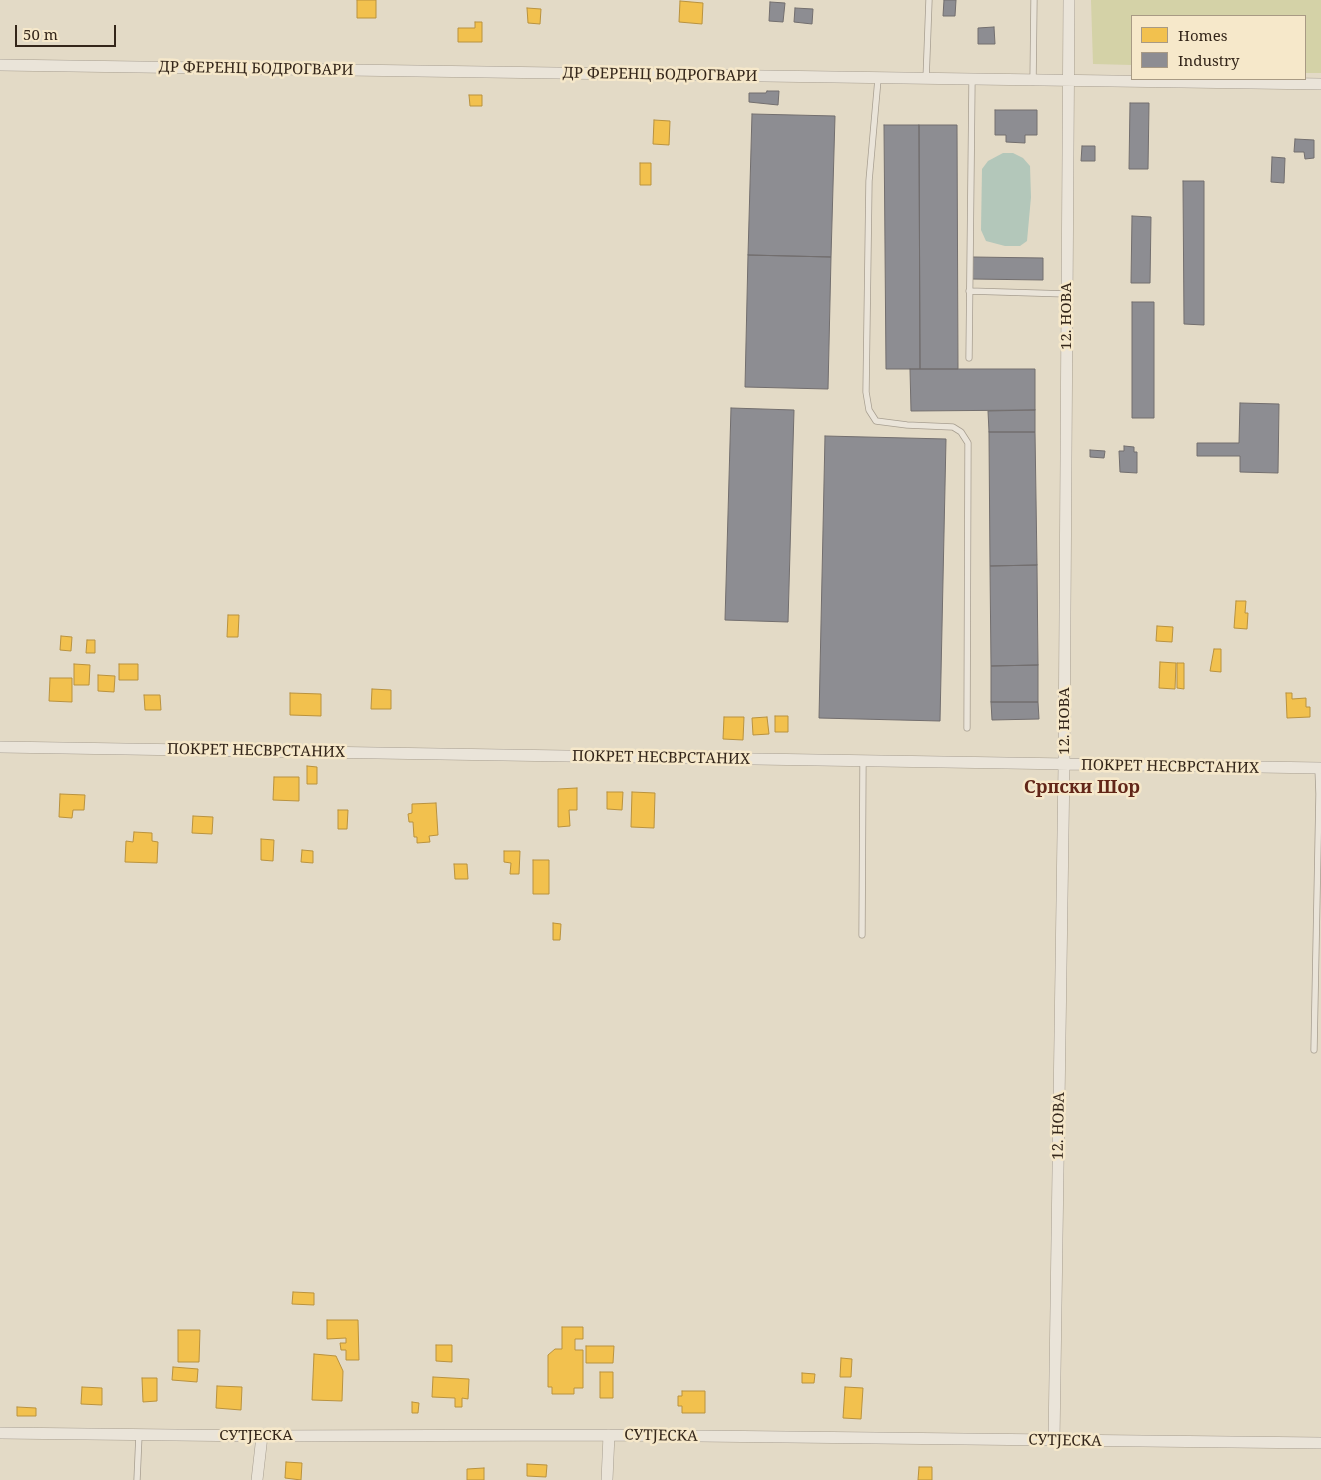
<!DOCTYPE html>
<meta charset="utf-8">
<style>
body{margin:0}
#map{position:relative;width:1321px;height:1480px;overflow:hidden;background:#e3dac6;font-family:"Noto Serif",serif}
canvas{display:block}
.legend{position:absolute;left:1131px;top:15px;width:175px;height:65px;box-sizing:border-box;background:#f6e8ca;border:1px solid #a89a84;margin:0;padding:6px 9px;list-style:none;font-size:15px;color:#34261a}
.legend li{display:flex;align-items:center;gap:10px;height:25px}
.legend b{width:25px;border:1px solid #a89a84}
.scale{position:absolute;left:15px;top:25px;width:101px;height:22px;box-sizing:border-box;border:2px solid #34261a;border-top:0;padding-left:6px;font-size:15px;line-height:18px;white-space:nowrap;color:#34261a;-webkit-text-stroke:4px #f6e8ca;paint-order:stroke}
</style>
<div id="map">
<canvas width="1321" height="1480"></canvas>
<ul class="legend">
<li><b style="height:14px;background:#f2c14e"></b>Homes</li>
<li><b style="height:14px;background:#8d8d92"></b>Industry</li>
</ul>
<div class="scale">50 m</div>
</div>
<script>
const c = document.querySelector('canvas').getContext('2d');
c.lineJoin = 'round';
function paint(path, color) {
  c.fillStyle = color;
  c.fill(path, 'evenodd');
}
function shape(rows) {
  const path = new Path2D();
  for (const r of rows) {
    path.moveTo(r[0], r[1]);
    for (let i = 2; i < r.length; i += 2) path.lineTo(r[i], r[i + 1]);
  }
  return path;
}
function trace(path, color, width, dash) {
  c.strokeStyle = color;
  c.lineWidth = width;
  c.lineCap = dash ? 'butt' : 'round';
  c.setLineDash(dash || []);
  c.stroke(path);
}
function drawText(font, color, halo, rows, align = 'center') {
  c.font = font + ' "Noto Serif",serif';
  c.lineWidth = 5;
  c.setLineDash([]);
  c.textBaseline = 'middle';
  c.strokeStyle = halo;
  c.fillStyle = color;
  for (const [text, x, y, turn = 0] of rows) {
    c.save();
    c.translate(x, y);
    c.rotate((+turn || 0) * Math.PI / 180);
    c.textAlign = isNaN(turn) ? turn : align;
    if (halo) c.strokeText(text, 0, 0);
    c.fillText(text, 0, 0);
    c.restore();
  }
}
const green = shape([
 [1091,0,1321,0,1321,73,1305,73,1305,16,1132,16,1132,65,1093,64]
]);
const water = shape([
 [1003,153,1013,153,1023,158,1030,166,1031,197,1027,241,1020,246,1005,246,986,241,981,230,982,169,988,161]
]);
const homes = shape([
 [357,0,376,0,376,18,357,18,357,0],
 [680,1,703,3,702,24,679,22,680,1],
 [527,8,541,9,540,24,528,23,527,8],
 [475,22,482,22,482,42,458,42,458,28,475,28,475,22],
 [469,95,482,95,482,106,470,106,469,95],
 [654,120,670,121,669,145,653,144,654,120],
 [640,163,651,163,651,185,640,185,640,163],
 [1236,601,1246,601,1245,613,1248,613,1247,629,1234,628,1236,601],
 [228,615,239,615,238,637,227,637,228,615],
 [1157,626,1173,627,1172,642,1156,641,1157,626],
 [61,636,72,637,71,651,60,650,61,636],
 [87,640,95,640,95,653,86,653,87,640],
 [1214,649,1221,649,1221,672,1210,671,1214,649],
 [1160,662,1176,663,1175,689,1159,688,1160,662],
 [1177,663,1184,663,1184,689,1177,688,1177,663],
 [74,664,90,665,89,685,74,685,74,664],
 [119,664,138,664,138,680,119,680,119,664],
 [98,675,115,676,114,692,98,691,98,675],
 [50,678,72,678,72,702,49,701,50,678],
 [372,689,391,690,391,709,371,709,372,689],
 [290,693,321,694,321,716,290,715,290,693],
 [1286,693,1292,693,1292,699,1306,698,1306,707,1310,707,1310,717,1287,718,1286,693],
 [144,695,160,695,161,710,145,710,144,695],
 [775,716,788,716,788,732,775,732,775,716],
 [724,717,744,717,743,740,723,739,724,717],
 [767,717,769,734,753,735,752,718,767,717],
 [307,766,317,767,317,784,307,784,307,766],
 [274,777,299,777,299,801,273,800,274,777],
 [577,788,577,810,569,810,570,826,558,827,558,789,577,788],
 [607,792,623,792,622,810,607,809,607,792],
 [632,792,655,793,654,828,631,827,632,792],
 [60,794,85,795,84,810,73,810,72,818,59,817,60,794],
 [436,803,438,835,429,836,430,842,417,843,417,837,414,837,413,822,409,822,408,814,412,813,412,804,436,803],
 [338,810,348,810,347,829,338,829,338,810],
 [193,816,213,817,212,834,192,833,193,816],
 [134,832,152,833,152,841,158,842,157,863,125,862,126,841,133,842,134,832],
 [261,839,274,840,273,861,261,860,261,839],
 [302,850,313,851,313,863,301,862,302,850],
 [504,851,520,851,519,874,510,874,511,863,504,862,504,851],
 [533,860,549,860,549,894,533,894,533,860],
 [454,864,467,864,468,879,455,879,454,864],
 [553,923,561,924,560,940,553,940,553,923],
 [293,1292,314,1293,314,1305,292,1304,293,1292],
 [327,1320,358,1320,359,1360,346,1360,346,1350,341,1350,340,1343,346,1343,346,1338,327,1339,327,1320],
 [562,1327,583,1327,583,1339,575,1339,575,1350,583,1350,583,1388,574,1388,574,1394,552,1394,552,1387,548,1387,548,1355,555,1349,562,1349,562,1327],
 [178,1330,200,1330,199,1362,178,1362,178,1330],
 [436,1345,452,1345,452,1362,436,1361,436,1345],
 [586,1346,614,1346,613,1363,586,1363,586,1346],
 [314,1354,336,1356,343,1371,342,1401,312,1400,314,1354],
 [841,1358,852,1359,851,1377,840,1377,841,1358],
 [173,1367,198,1369,197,1382,172,1380,173,1367],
 [600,1372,613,1372,613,1398,600,1398,600,1372],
 [802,1373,815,1374,814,1383,802,1383,802,1373],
 [433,1377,469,1379,468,1399,462,1398,462,1407,455,1407,455,1398,432,1397,433,1377],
 [142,1378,157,1378,157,1401,143,1402,142,1378],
 [217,1386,242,1387,241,1410,216,1408,217,1386],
 [82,1387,102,1388,102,1405,81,1404,82,1387],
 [845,1387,863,1388,861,1419,843,1418,845,1387],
 [682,1391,705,1391,705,1413,682,1413,682,1406,678,1406,678,1396,682,1396,682,1391],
 [412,1402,419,1403,418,1413,412,1413,412,1402],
 [17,1407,36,1408,36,1416,17,1416,17,1407],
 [286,1462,302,1463,301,1480,285,1478,286,1462],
 [527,1464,547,1465,546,1477,527,1476,527,1464],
 [919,1467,932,1467,932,1480,918,1480,919,1467],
 [484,1468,484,1480,467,1480,467,1469,484,1468]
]);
const industry = shape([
 [944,0,956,0,955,16,943,16,944,0],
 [770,2,785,3,783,22,769,21,770,2],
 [795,8,813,9,812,24,794,22,795,8],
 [994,27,995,44,978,44,978,28,994,27],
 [767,91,779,91,778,105,749,102,749,93,766,93,767,91],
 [1130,103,1149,103,1148,169,1129,169,1130,103],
 [995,110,1037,110,1037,135,1025,135,1025,143,1006,142,1006,135,995,135,995,110],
 [752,114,835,116,831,257,748,255,752,114],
 [884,125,919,125,920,369,886,369,884,125],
 [919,125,957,125,958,369,920,369,919,125],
 [1295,139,1314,140,1314,158,1305,159,1304,152,1294,152,1295,139],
 [1082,146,1095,146,1095,161,1081,161,1082,146],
 [1272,157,1285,158,1284,183,1271,182,1272,157],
 [1183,181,1204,181,1204,325,1184,324,1183,181],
 [1132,216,1151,217,1150,283,1131,283,1132,216],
 [748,255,831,257,828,389,745,387,748,255],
 [972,257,1043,258,1043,280,971,279,972,257],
 [1132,302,1154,302,1154,418,1132,418,1132,302],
 [910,369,1035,369,1035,410,911,411,910,369],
 [1240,403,1279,404,1278,473,1240,472,1240,456,1197,456,1197,443,1239,443,1240,403],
 [731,408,794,410,788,622,725,620,731,408],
 [1035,410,1035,432,989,432,988,411,1035,410],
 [989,432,1035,432,1037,565,990,566,989,432],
 [825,436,946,439,940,721,819,718,825,436],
 [1124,446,1134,447,1134,452,1137,452,1137,473,1120,472,1119,451,1124,451,1124,446],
 [1090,450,1105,451,1104,458,1090,457,1090,450],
 [1037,565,1038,665,991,666,990,566,1037,565],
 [1038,665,1038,702,991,702,991,666,1038,665],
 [991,702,1038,702,1039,719,992,720,991,702]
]);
const lane = shape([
 [878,79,869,181,866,392,869,410,876,421,907,425,953,427,961,432,968,443,967,728],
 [926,80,929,0],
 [1033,82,1034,0],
 [969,291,1067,294],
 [969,358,972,81],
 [862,935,863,761],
 [1314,1050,1319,794,1318,768],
 [137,1480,139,1435]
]);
const street = shape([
 [0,65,1321,84],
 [0,747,1321,768],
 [0,1433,262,1436,609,1435,1321,1443],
 [1054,1441,1064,765,1069,0],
 [257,1480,262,1436],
 [607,1480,609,1435]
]);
const streetNames = [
 ["ДР ФЕРЕНЦ БОДРОГВАРИ",256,69,1],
 ["ДР ФЕРЕНЦ БОДРОГВАРИ",660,75,1],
 ["12. НОВА",1067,316,-90],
 ["12. НОВА",1065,721,-90],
 ["ПОКРЕТ НЕСВРСТАНИХ",256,751,1],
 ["ПОКРЕТ НЕСВРСТАНИХ",661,758,1],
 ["ПОКРЕТ НЕСВРСТАНИХ",1170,767,1],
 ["12. НОВА",1059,1126,-89],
 ["СУТЈЕСКА",256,1436],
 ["СУТЈЕСКА",661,1436,1],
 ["СУТЈЕСКА",1065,1441,1]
];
const quarterNames = [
 ["Српски Шор",1082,788]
];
paint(green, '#d4d2a7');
paint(water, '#b3c7ba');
paint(homes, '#f2c14e');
trace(homes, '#b9923e', 1);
paint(industry, '#8d8d92');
trace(industry, '#726e6e', 1);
trace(lane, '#a79e90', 7);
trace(street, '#a79e90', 12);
trace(lane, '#eae4d9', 5.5);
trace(street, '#eae4d9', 11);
drawText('15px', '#34261a', '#f6e8ca', streetNames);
drawText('bold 18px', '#622618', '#f6e8ca', quarterNames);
</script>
